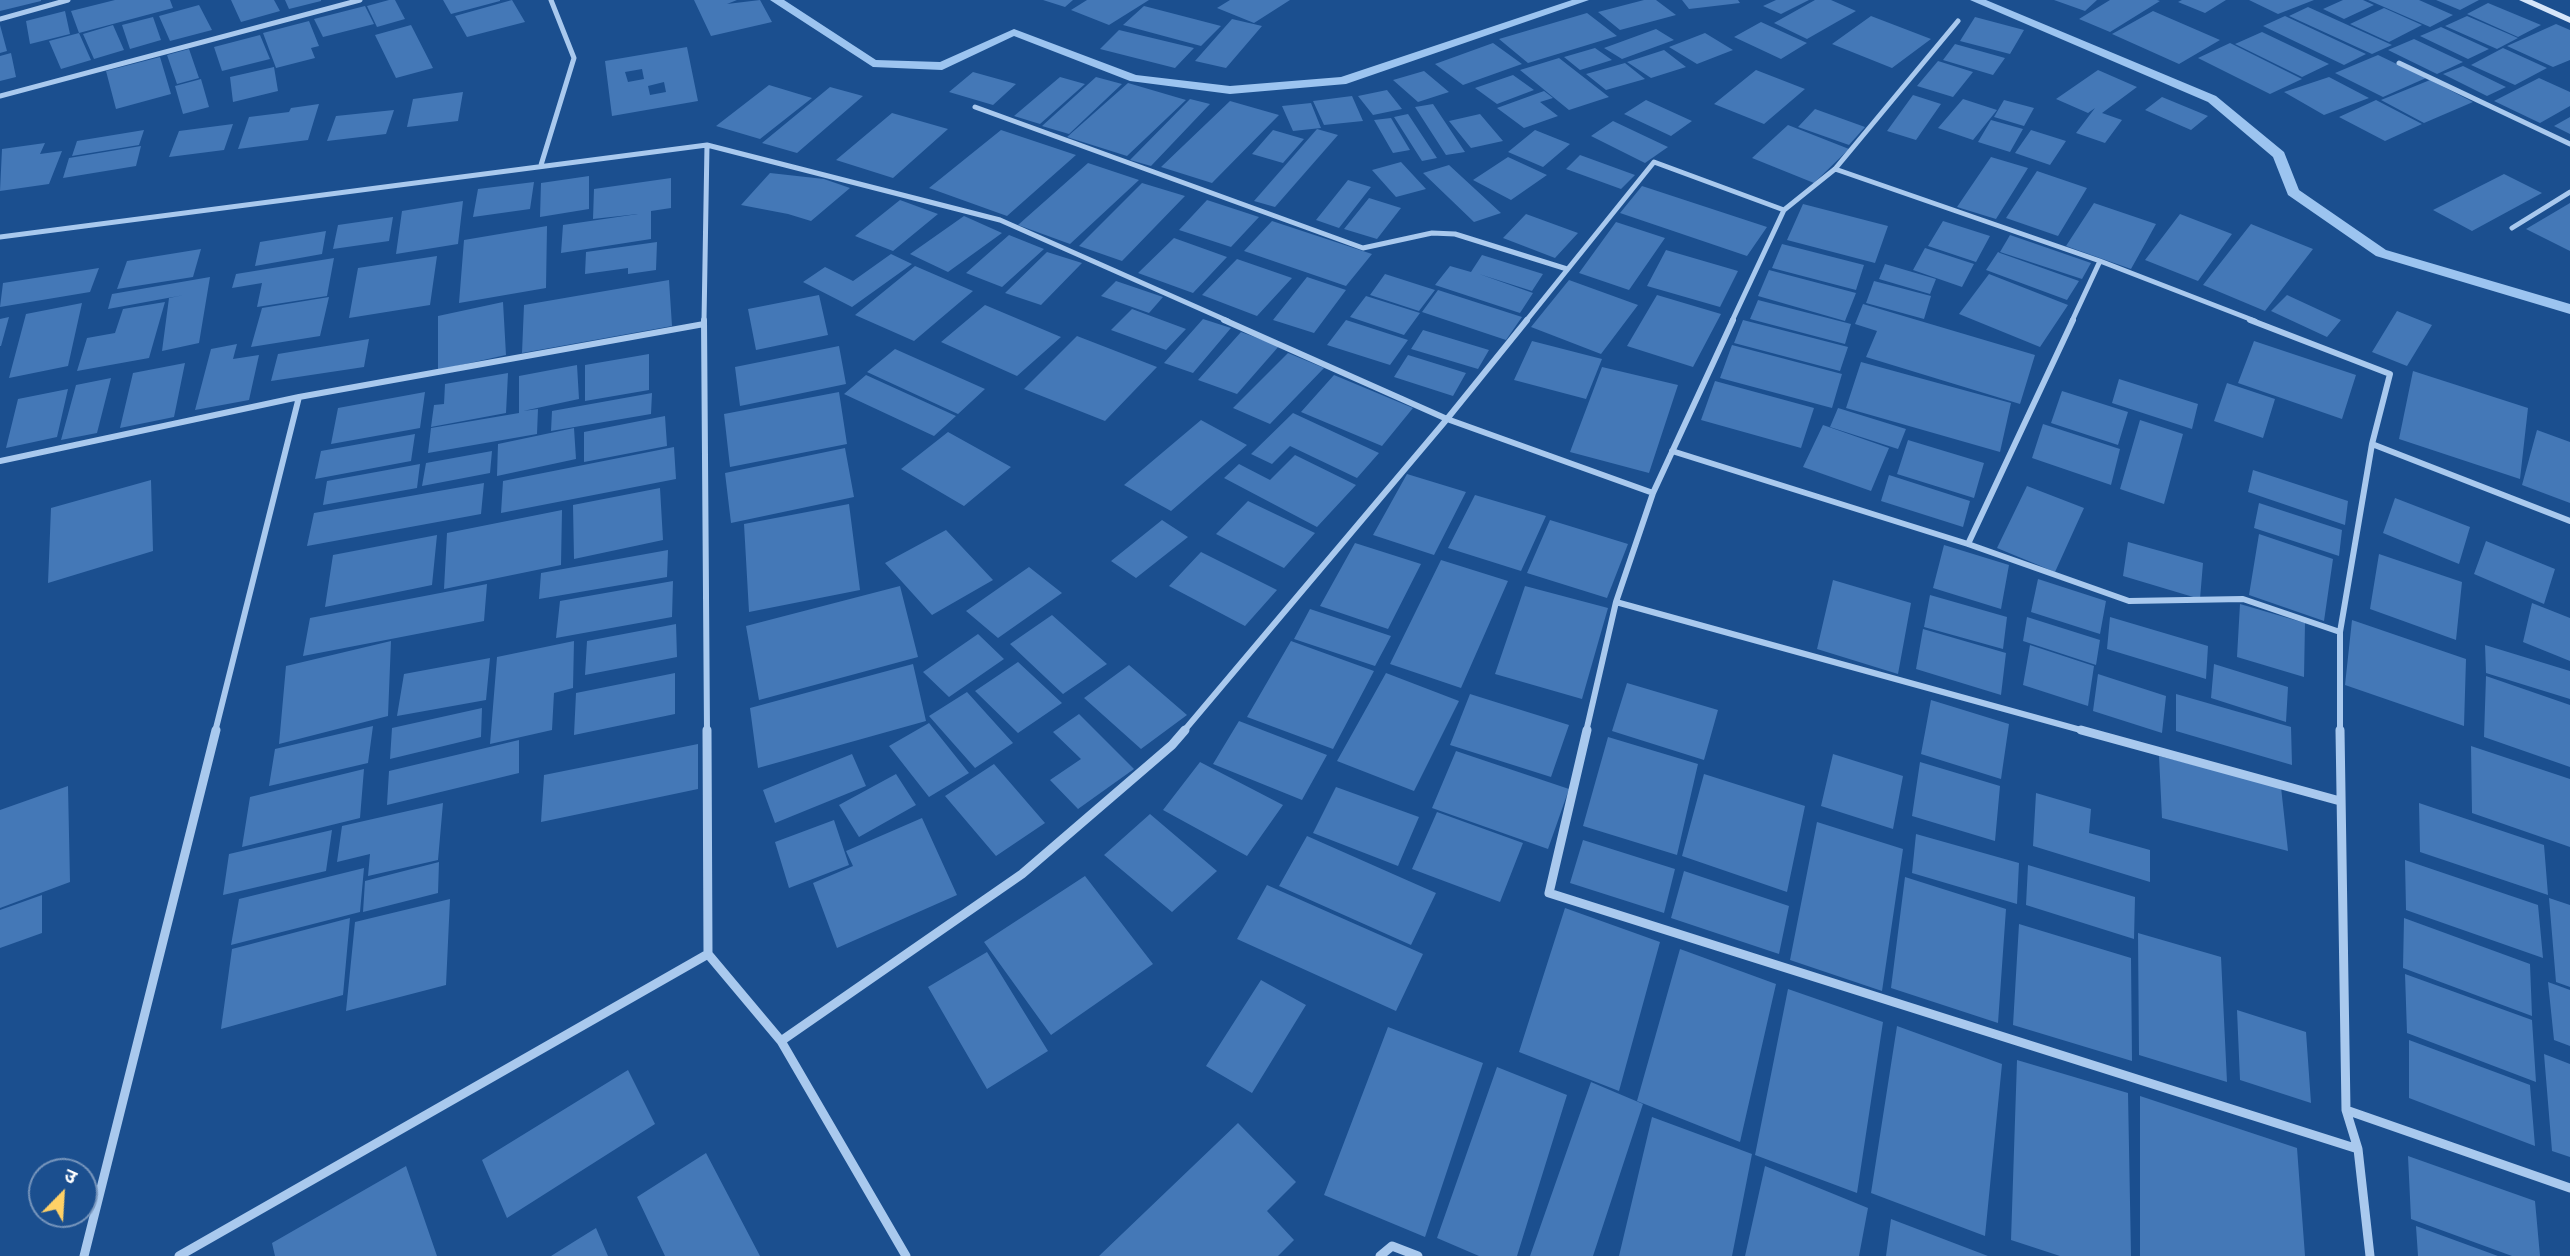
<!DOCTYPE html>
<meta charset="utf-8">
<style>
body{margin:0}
#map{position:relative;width:2570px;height:1256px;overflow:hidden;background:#1b4f8f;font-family:Quicksand,"Noto Sans Devanagari",sans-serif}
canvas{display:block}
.north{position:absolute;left:28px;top:1158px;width:70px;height:70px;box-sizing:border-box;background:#1b4f8f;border:2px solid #7695bc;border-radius:50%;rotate:24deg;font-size:19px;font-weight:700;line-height:28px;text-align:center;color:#fff}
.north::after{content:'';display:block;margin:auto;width:24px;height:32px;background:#ffd166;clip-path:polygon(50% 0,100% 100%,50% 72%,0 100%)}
</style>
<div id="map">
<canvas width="2570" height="1256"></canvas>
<div class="north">उ</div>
</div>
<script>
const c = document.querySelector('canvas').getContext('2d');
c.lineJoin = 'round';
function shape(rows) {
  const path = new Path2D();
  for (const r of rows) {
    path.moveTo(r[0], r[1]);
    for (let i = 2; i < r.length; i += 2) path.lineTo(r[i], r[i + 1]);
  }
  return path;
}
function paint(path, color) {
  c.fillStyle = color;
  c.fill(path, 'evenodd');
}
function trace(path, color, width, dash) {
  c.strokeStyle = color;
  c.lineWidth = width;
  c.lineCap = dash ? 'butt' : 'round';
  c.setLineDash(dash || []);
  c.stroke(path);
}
const stream = shape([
 [770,0,784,0,876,60,940,62,1014,29,1136,75,1230,86,1341,77,1572,0,1589,0,1346,84,1230,94,1130,81,1014,36,942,70,873,67,770,0],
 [1970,0,1986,0,2216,96,2284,152,2299,190,2386,250,2570,304,2570,314,2376,256,2288,195,2273,157,2208,102,1970,0]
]);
const building = shape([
 [0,0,41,0,41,1,0,11],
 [115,0,170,0,173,8,79,33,71,11],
 [231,0,274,0,280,11,241,22],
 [285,0,321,0,321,1,289,9],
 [389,0,395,0,405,19,377,27,367,6],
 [443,0,500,0,500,1,451,14],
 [512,0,525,22,467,37,455,16],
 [694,0,737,0,727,4,760,0,772,22,711,36],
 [1043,0,1073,0,1065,7],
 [1087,0,1149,0,1109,25,1071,10],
 [1230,0,1290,0,1254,23,1217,8],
 [1644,0,1656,0,1676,15,1620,30,1598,12],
 [1682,0,1738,0,1740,3,1689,9],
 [1776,0,1809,0,1781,14,1763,6],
 [1815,0,1831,0,1856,11,1807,39,1774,23],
 [2054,0,2097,0,2085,11],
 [2110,0,2157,0,2160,1,2110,32,2079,19],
 [2182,0,2226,0,2205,13,2178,2],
 [2249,0,2314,0,2278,14],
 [2343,0,2363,0,2374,5,2344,19,2323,9],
 [2368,0,2419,0,2453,15,2430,27],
 [2436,0,2479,0,2460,10],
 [2488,3,2541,25,2518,37,2467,14],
 [199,5,212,30,170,41,159,16],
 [365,6,374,24,323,37,314,19],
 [1144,6,1221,26,1201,46,1123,25],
 [2308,7,2392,45,2372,54,2289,16],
 [2384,8,2422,25,2389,42,2350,24],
 [65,11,70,34,30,44,26,21],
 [2153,11,2220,40,2179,64,2112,34],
 [1587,13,1617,36,1528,63,1499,39],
 [1871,16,1931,39,1892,68,1832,44],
 [2285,16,2366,54,2344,65,2263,26],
 [2467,16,2518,38,2497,49,2445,26],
 [153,17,161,40,130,49,122,25],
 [1975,17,2024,30,2010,54,1960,41],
 [1232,19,1262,26,1226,68,1195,61],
 [309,21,319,46,311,48,315,58,276,68,263,33],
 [1761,22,1807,43,1781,59,1734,37],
 [2556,24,2570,30,2570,60,2553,67,2507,46],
 [0,25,7,51,0,53],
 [113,25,124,50,94,59,83,34],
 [411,25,433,68,396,78,375,35],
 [2441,27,2489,49,2468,59,2420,36],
 [1656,29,1674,40,1622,59,1604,48],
 [1119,30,1194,48,1175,68,1100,49],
 [2262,32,2329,64,2302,77,2235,44],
 [79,33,91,60,61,69,49,41],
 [1705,33,1733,50,1697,64,1669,47],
 [260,35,270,59,222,71,214,47],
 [2414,39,2463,62,2437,74,2388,50],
 [1493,43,1522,64,1463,85,1435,64],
 [2230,43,2302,79,2270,94,2198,58],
 [1955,44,2005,58,1993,75,1943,60],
 [687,47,698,101,612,116,605,61],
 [642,69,644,79,628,82,625,72],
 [664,82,666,92,650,95,648,86],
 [1595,48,1612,60,1580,70,1564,57],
 [2503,48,2547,68,2515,85,2471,65],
 [189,49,199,78,177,84,167,55],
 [1664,50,1686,67,1651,78,1627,62],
 [11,53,16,77,0,81,0,56],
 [2378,55,2426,78,2383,97,2335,73],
 [160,57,171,94,116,109,106,71],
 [1559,58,1609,97,1569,110,1520,70],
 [1938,61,1973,72,1953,97,1917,86],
 [1625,63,1645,79,1606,90,1586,74],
 [2463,66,2506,87,2487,96,2443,74],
 [274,67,278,91,233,102,230,77],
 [1756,70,1805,89,1764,124,1714,104],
 [2098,70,2137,87,2102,113,2122,120,2105,143,2076,133,2095,108,2088,113,2056,99],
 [1424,71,1449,92,1418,102,1393,80],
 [973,72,1016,84,993,105,949,92],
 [1513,75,1534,90,1497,104,1475,88],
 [1060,77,1085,84,1040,124,1014,116],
 [1096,77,1122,84,1069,134,1042,126],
 [2329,77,2369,98,2324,115,2284,92],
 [2539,78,2570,92,2570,106,2540,123,2494,101],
 [201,79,209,107,183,114,175,86],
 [2430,80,2473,102,2424,123,2381,100],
 [1128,83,1186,100,1127,156,1067,137],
 [769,85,812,98,760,139,716,126],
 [830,87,863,96,797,153,762,143],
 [1387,90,1402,109,1373,115,1358,96],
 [1544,91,1553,98,1540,102,1558,116,1524,128,1497,108],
 [463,92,458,121,407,127,413,99],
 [1913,95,1941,104,1916,140,1887,131],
 [1352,96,1363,121,1324,125,1313,101],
 [2162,97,2208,116,2191,130,2145,110],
 [1190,99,1210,104,1151,166,1130,160],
 [1963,99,1997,110,1973,140,1938,128],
 [1646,100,1692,121,1671,136,1624,114],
 [2004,100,2034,108,2024,126,1994,117],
 [2376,100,2422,124,2385,141,2339,117],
 [1230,101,1279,115,1212,183,1161,167],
 [1311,103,1321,128,1293,131,1282,106],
 [319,104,308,140,238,149,249,117,289,112,291,108],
 [1433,104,1465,152,1446,155,1415,107],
 [1815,109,1865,127,1849,145,1798,127],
 [394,110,386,134,327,141,336,116],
 [892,113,948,129,893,178,836,160],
 [1408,114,1437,158,1422,161,1394,117],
 [1480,114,1503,141,1471,148,1449,121],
 [2570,117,2570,134,2554,126],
 [1391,118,1410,150,1393,153,1374,120],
 [1991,120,2023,129,2010,152,1978,142],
 [1613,121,1668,147,1645,163,1591,136],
 [233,124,224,150,169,157,179,131],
 [1788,125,1849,149,1814,183,1752,158],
 [1317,129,1338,135,1275,207,1254,201],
 [144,130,139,145,72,156,77,141],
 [1001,130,1076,155,1007,216,929,188],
 [1273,130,1304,139,1283,163,1252,154],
 [1535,130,1570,144,1543,167,1508,152],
 [2031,130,2066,141,2050,165,2015,153],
 [45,143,40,154,62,151,49,184,0,191,2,149],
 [141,146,136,166,63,178,69,158],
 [1580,155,1635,175,1621,189,1566,169],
 [1508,157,1547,175,1511,200,1473,180],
 [1991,157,2028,168,1996,219,1957,207],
 [1401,162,1426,189,1396,197,1372,170],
 [1088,163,1139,180,1070,244,1018,225],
 [1449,165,1501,213,1474,222,1423,173],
 [2037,171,2087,188,2058,236,2006,218],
 [770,173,824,179,850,188,811,221,788,214,741,205],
 [2504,174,2542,193,2472,231,2433,210],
 [589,176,589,209,540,217,541,183],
 [671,178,671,208,651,211,651,239,561,253,563,225,638,214,593,219,594,189],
 [1348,180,1371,187,1339,228,1316,220],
 [534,182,530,209,473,217,478,189],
 [1142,183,1185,196,1122,261,1079,246],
 [1642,186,1767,227,1747,256,1620,213],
 [1369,198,1401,208,1377,239,1344,229],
 [900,200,938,214,893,251,855,236],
 [1207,200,1259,217,1231,247,1179,230],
 [463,201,458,244,396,254,402,211],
 [2094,203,2156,224,2131,269,2066,246],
 [2570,203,2570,251,2526,229],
 [1803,204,1888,226,1875,263,1787,240],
 [1526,214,1578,233,1555,258,1503,238],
 [2180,214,2232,234,2198,281,2145,260],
 [964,216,1002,233,948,272,910,254],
 [393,217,389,241,333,249,338,225],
 [1272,221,1372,254,1346,286,1244,251],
 [1943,221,1990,236,1976,262,1928,246],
 [1616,222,1665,238,1629,290,1579,273],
 [2251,224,2313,249,2265,311,2203,285],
 [547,226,546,288,459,303,464,240],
 [326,231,322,254,255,266,260,242],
 [1009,235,1044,249,1002,287,966,273],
 [2010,235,2091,263,2082,279,2000,252],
 [1174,238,1227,257,1193,293,1138,273],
 [657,242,656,270,628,274,628,268,585,274,586,252],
 [1782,244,1864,265,1856,290,1772,268],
 [1925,248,1974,264,1962,287,1913,270],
 [201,249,193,277,117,289,127,261],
 [1666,250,1738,271,1720,307,1647,286],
 [1047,252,1082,263,1041,305,1005,293],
 [1998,252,2000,253,2079,281,2067,300,1986,270],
 [891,254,912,264,852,307,803,282,825,267,853,281],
 [1482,255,1543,274,1532,291,1479,274,1533,293,1520,313,1435,285,1450,266,1471,272],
 [437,256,430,305,349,318,358,268],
 [334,258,327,296,257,307,262,283,232,288,236,274],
 [1237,259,1292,278,1257,316,1202,295],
 [1885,264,1936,279,1930,294,1879,279],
 [915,266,973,291,914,341,855,315],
 [99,268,90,292,0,307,3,283],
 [1769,270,1856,293,1845,321,1758,296],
 [1385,274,1435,290,1419,311,1370,295],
 [1989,274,2068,305,2040,347,1959,314],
 [210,277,199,343,162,351,169,298,184,295,108,309,112,294],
 [1307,277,1346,290,1314,333,1273,320],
 [669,280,672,326,522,353,524,305],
 [1569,280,1638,305,1601,354,1531,327],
 [1116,281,1163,297,1149,313,1101,296],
 [1874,281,1931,296,1924,319,1866,303],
 [1438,290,1522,317,1506,340,1422,312],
 [819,295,828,335,756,350,748,309],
 [1657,295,1721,314,1693,367,1627,346],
 [2287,295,2341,320,2327,337,2271,311],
 [1366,296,1420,313,1404,335,1350,317],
 [329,297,320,336,251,347,262,308],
 [1758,300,1851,324,1845,344,1750,319],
 [165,302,149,358,77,371,87,338,115,333,123,309],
 [503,302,506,355,438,370,438,316],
 [82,303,68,366,9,378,26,314],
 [1863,304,2035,355,2020,404,1866,357,1877,331,1855,324],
 [985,305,1061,337,1017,376,941,342],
 [1132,309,1186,329,1166,350,1111,330],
 [2397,311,2432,325,2407,366,2372,352],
 [9,317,1,346,0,346,0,319],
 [1203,319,1231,328,1193,373,1164,363],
 [1346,320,1408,340,1390,365,1327,345],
 [1743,320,1848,347,1840,371,1734,343],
 [1423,330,1489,350,1478,369,1411,349],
 [1241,332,1279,346,1237,394,1198,380],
 [1077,336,1157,367,1105,421,1024,389],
 [369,339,364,367,271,381,278,354],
 [1532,341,1602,359,1586,399,1514,380],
 [2254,341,2356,375,2342,419,2238,383],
 [237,344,233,359,259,355,249,400,195,410,211,349],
 [1732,345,1842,374,1832,408,1720,378],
 [839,346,846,384,740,406,735,367],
 [895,349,985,389,958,414,867,372],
 [1288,353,1324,368,1270,424,1233,408],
 [649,354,649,390,585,401,585,365],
 [1408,355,1466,373,1453,396,1394,377],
 [1861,362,2011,403,2000,452,1846,408],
 [185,363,174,417,120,428,133,373],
 [577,365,579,399,523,411,538,409,537,434,428,453,431,428,519,413,519,376],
 [1602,367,1678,385,1649,473,1570,452],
 [2413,371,2528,408,2520,479,2399,439],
 [508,373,506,413,431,427,434,405,444,404,445,384],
 [866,375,956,416,934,436,844,394],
 [1334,375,1413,408,1382,446,1301,412],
 [111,378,97,433,61,440,76,385],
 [2119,379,2198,404,2192,429,2112,403],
 [1715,381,1814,408,1801,448,1701,420],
 [2227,383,2275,399,2263,438,2214,421],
 [68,389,57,437,6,448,18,399],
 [2062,391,2128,412,2118,445,2051,423],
 [425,392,420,428,331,444,338,408],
 [839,392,847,444,730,467,724,414],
 [652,393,651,414,551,431,552,411],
 [1838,408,1906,429,1898,449,1830,427],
 [1293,413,1379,453,1357,478,1290,446,1272,464,1251,454],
 [665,416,667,446,584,462,584,432],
 [1201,420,1247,445,1171,511,1124,485],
 [2140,420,2183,434,2164,504,2120,489],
 [2043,424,2120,449,2111,485,2032,458],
 [1823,425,1889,448,1871,491,1803,467],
 [574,428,576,459,497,476,498,444],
 [2537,430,2570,442,2570,503,2522,485],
 [948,432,1011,467,964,506,901,469],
 [415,434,411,461,315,479,321,451],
 [1908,440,1984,463,1974,498,1897,474],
 [674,447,676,479,501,513,503,481],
 [845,448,854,497,731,523,725,473],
 [492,451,490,473,422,486,426,463],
 [1295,455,1356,485,1317,527,1224,478,1239,464,1270,480],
 [420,464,417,488,323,505,327,481],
 [2253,470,2348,501,2345,525,2248,492],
 [1407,474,1466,492,1434,555,1373,535],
 [1889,475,1970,501,1963,527,1881,501],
 [151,480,153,551,48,583,51,508],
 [484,483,481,514,307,546,314,513],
 [2027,486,2084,508,2055,572,1997,548],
 [660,488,663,540,574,559,573,505],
 [1475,495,1546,516,1521,571,1448,548],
 [2395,498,2470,527,2459,564,2383,533],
 [1248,501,1315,533,1284,568,1216,534],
 [2259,503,2342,530,2339,556,2254,528],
 [849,504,860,590,749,612,744,524],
 [562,510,561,565,444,589,447,533],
 [1162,520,1188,537,1136,578,1111,561],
 [1550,520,1628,544,1607,598,1527,573],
 [946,530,993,580,932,615,885,563],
 [2259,534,2333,559,2324,621,2249,595],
 [437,535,432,585,325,607,333,555],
 [2486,541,2555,569,2544,604,2474,574],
 [2128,542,2203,563,2200,599,2123,576],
 [1355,543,1421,564,1388,629,1320,606],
 [1944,545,2009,565,2001,609,1933,588],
 [668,550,667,577,539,599,541,573],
 [1201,552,1277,590,1245,626,1169,586],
 [2379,554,2462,582,2456,640,2370,609],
 [1441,560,1508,581,1461,688,1390,664],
 [1029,567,1062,593,998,638,966,611],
 [2038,579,2106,601,2100,634,2031,612],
 [1833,580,1911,603,1898,674,1817,649],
 [673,581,672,617,556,638,560,601],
 [487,584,484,621,303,656,310,618],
 [900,586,918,657,759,700,746,626],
 [1525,586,1608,608,1582,699,1495,674],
 [1930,595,2007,617,2003,649,1924,627],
 [2532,603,2570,618,2570,661,2523,642],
 [2240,604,2305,623,2304,677,2237,657],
 [1310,609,1391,636,1375,666,1294,639],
 [1052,615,1107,664,1063,694,1010,644],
 [2027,617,2100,640,2096,665,2023,641],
 [2110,617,2208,646,2206,679,2107,649],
 [2352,620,2466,659,2464,726,2345,685],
 [676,624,677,657,585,675,587,641],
 [1923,629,2006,653,2001,695,1916,669],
 [978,634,1004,659,949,697,923,672],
 [391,641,388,716,279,744,286,666],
 [574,641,573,688,554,693,552,730,490,744,497,657],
 [1291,641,1374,671,1333,749,1247,717],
 [2030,645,2094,666,2088,706,2023,685],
 [2485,645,2570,671,2570,699,2486,673],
 [490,658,486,700,397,716,404,674],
 [1018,662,1062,703,1018,733,975,691],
 [913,664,926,721,758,768,750,708],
 [2214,664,2288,687,2286,722,2211,698],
 [1129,665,1187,715,1141,749,1084,698],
 [675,673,675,714,574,735,576,693],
 [1386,673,1459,701,1414,791,1337,761],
 [2098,674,2166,696,2162,733,2093,711],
 [2486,676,2570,705,2570,767,2484,737],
 [1627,683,1718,710,1704,760,1612,731],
 [967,692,1013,743,975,768,929,716],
 [1470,694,1569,725,1551,777,1450,745],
 [2176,694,2291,727,2292,765,2176,731],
 [1931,700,2009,724,2001,779,1921,754],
 [482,708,481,737,390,759,392,728],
 [1079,714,1134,769,1078,809,1050,780,1081,759,1053,732],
 [1239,721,1327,755,1302,800,1213,764],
 [929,723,969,773,929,797,889,746],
 [373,726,368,763,269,786,275,749],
 [1608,737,1698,764,1677,855,1583,826],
 [519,740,519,773,387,805,389,771],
 [698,744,698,789,541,822,544,775],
 [2471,746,2570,779,2570,847,2472,813],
 [1456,751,1569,789,1548,849,1432,808],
 [852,754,866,786,775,823,763,790],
 [1833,754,1903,776,1893,829,1821,806],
 [2159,756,2281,787,2288,851,2162,818],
 [1200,762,1283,805,1247,856,1163,810],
 [1920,762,2000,786,1995,841,1912,816],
 [994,764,1045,823,996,856,945,796],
 [364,769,360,818,242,847,250,797],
 [896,774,916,805,859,837,839,805],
 [1704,774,1805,806,1787,892,1682,856],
 [68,786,70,882,0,908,0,810],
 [1336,787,1419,817,1398,866,1313,833],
 [2036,793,2091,809,2089,833,2150,850,2150,882,2033,846],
 [443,803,438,860,368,876,370,854,337,862,342,826],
 [2419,803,2544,845,2548,895,2420,852],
 [1437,812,1523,843,1500,902,1412,869],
 [1150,814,1217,871,1172,912,1104,855],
 [922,818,957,895,837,948,813,883,853,866,846,851],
 [834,820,849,865,789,888,775,842],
 [1817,822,1903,849,1882,991,1790,960],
 [332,830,326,871,223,895,229,854],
 [1916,834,2019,863,2017,904,1912,873],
 [1307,836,1436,893,1411,945,1279,886],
 [1583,840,1675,869,1664,913,1570,883],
 [2405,860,2538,905,2543,958,2406,910],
 [439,862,438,893,363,912,365,881],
 [2028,865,2135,897,2134,939,2026,905],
 [364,868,360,912,231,945,239,899],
 [1684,871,1789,906,1779,954,1671,918],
 [1085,876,1153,964,1051,1035,984,942],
 [1905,877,2006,909,1998,1023,1891,988],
 [1267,885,1423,954,1396,1011,1237,939],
 [42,895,42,933,0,948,0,910],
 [2549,898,2570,905,2570,987,2556,982],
 [450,899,446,985,346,1011,355,922],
 [1565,908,1660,942,1619,1091,1519,1052],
 [350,918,343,995,221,1029,232,949],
 [2404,918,2530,964,2532,1016,2403,968],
 [2019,924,2131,958,2132,1061,2013,1025],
 [2138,933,2221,957,2227,1082,2139,1055],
 [1680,949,1776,984,1740,1142,1637,1101],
 [987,952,1048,1051,987,1089,928,987],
 [2405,974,2532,1020,2536,1082,2407,1033],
 [1261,980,1306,1005,1252,1093,1206,1066],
 [2548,982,2570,990,2570,1046,2554,1040],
 [1788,989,1883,1022,1857,1193,1755,1155],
 [2237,1010,2306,1032,2311,1103,2240,1080],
 [1897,1026,2002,1064,1985,1236,1871,1193],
 [1388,1027,1483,1063,1425,1237,1324,1195],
 [2409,1040,2530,1085,2535,1146,2409,1098],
 [2544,1054,2570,1064,2570,1157,2552,1151],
 [2017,1060,2128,1093,2131,1256,2060,1256,2011,1240],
 [1497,1067,1567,1095,1517,1256,1479,1256,1437,1238],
 [628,1070,655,1124,507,1218,482,1160],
 [1591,1082,1643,1104,1593,1256,1530,1256],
 [2140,1096,2297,1148,2305,1256,2140,1256],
 [1652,1117,1752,1154,1732,1256,1619,1256],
 [1238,1123,1296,1182,1267,1211,1294,1240,1278,1256,1099,1256],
 [706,1153,760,1256,665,1256,637,1197],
 [2408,1156,2535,1201,2540,1256,2512,1256,2411,1219],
 [406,1166,437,1256,275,1256,272,1243],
 [1765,1166,1868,1208,1859,1256,1745,1256],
 [1891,1219,1988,1256,1886,1256],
 [2416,1226,2498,1256,2418,1256],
 [596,1228,608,1256,551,1256]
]);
const streetFar2 = shape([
 [0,19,68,0],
 [2399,63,2570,144],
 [0,96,360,0],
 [975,107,1363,248,1432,233,1455,234,1567,269],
 [541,165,574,58,551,0],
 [1835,169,2100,261,2255,321],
 [2512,228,2570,192],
 [0,237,707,145,1000,220,1228,321],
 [704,321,707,145],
 [1526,321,1654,162,1784,210],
 [1732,321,1784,210,1835,169,1958,21],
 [2072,321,2100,261]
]);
const streetFar1 = shape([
 [704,320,707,732],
 [1224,320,1447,419,1653,493],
 [2250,320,2390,374,2372,444,2340,632,2340,732],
 [2372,444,2570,521],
 [1672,451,1968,544,2129,601,2243,599,2340,632],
 [0,461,299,397,704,324],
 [1968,544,2073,320],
 [1616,602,2088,732],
 [215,732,299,397],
 [1183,732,1447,419,1527,320],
 [1586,732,1616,602,1653,493,1733,320]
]);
const street = shape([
 [707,730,708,954,781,1041,906,1256],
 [1587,730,1549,893,2358,1149],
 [2081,730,2340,801],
 [2340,730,2346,1110,2358,1149,2370,1256],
 [781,1041,1022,874,1172,745,1185,730],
 [2346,1110,2570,1188],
 [84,1256,216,730],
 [179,1256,708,954],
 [1380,1256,1392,1246,1418,1256]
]);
const secondary = shape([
 [2519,0,2532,0,2570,17,2570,23,2519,0]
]);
paint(stream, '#9cc4f0');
paint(building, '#4478b7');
trace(streetFar2, '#a9c9ee', 5);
trace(streetFar1, '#a9c9ee', 6);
trace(street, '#a9c9ee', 9);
paint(secondary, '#d6e6fa');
</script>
